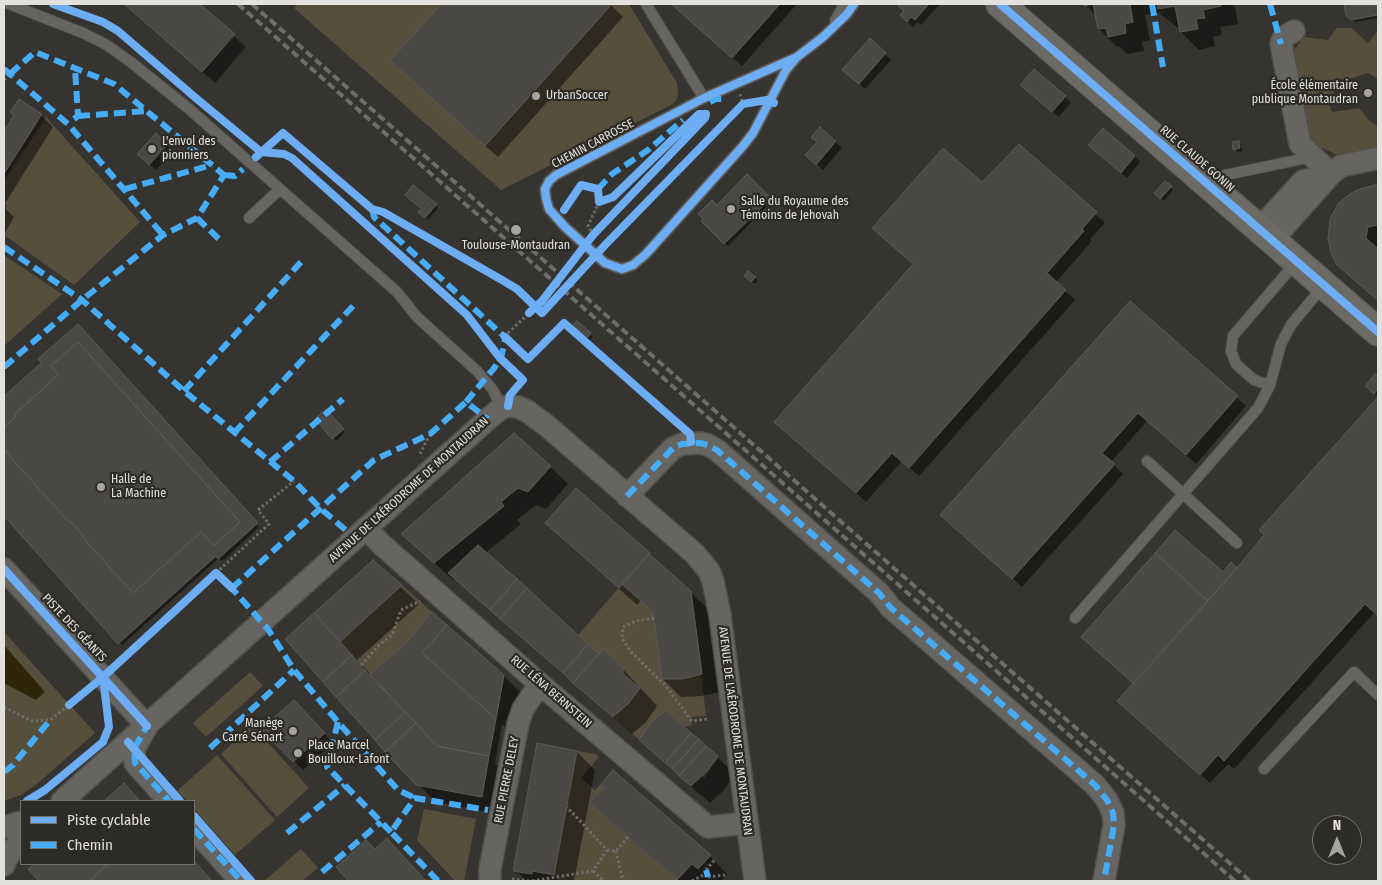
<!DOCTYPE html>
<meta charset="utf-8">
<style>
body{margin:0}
#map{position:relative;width:1382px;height:885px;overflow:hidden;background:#363431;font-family:"Fira Sans Condensed",sans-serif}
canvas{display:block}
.frame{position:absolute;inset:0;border:5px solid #e2e1dd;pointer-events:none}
.legend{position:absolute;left:20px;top:800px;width:175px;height:65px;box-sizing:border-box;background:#2d2b25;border:1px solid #75746f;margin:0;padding:6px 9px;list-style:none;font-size:15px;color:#e2e1dd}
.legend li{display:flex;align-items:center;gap:10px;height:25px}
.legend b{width:25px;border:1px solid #75746f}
.north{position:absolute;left:1312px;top:815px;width:50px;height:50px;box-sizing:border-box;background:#2d2b25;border:1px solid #75746f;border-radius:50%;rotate:0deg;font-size:14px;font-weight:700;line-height:20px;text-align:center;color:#e2e1dd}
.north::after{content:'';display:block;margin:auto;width:18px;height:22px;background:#a6a4a1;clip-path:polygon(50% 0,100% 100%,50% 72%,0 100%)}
</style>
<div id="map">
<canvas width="1382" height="885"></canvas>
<div class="frame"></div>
<ul class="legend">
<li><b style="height:6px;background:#6dadf4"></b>Piste cyclable</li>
<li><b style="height:6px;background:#46acf6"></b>Chemin</li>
</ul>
<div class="north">N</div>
</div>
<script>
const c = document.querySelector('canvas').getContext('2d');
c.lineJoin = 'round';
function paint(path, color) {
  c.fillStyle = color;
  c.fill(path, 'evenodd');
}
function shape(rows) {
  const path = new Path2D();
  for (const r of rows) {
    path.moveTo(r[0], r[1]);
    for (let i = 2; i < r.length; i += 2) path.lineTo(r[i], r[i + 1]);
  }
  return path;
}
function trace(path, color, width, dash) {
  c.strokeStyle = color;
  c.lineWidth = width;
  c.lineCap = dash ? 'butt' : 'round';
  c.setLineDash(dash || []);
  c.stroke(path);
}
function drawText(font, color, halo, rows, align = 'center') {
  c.font = font + ' "Fira Sans Condensed",sans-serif';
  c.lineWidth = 4.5;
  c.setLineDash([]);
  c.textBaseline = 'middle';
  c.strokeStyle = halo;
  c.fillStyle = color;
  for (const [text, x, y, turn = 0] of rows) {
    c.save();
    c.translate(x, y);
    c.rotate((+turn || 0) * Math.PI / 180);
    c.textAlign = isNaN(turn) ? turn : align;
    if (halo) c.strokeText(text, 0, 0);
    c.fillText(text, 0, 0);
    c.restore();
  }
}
const green = shape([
 [298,4,629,4,677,83,678,93,677,99,673,104,501,190,294,8],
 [1337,28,1351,28,1368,43,1378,31,1378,79,1368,73,1349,79,1334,79,1336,87,1329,103,1332,112,1359,108,1367,118,1378,127,1378,146,1376,149,1347,159,1324,149,1310,141,1293,51,1304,37,1328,40],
 [46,117,140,222,74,285,4,235,4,212,7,205,4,203,4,181],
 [4,255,62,294,4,346],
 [622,584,653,612,662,679,683,679,701,674,706,716,691,717,692,725,685,727,666,710,639,740,613,717,628,704,640,688,623,674,623,667,603,650,599,653,578,635],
 [402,585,432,612,406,643,370,674,340,642],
 [4,632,95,733,37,784,21,795,4,801],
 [250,672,263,686,206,737,193,723],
 [252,725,309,788,277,817,221,754],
 [577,751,596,754,599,757,581,778,595,790,601,784,604,787,589,803,680,881,558,881,554,875],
 [217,755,275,820,235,855,194,809,194,801,187,801,177,791],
 [424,809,476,819,464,881,455,881,417,840],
 [301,849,318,868,302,881,264,881]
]);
const water = shape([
 [4,645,45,692,36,700,4,683]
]);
const shadow = shape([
 [124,4,198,4,246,47,215,83],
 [443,4,610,4,623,17,498,157,391,61],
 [671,4,797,4,742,66],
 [902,4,940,4,921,25,917,22,913,27,901,15,905,11,900,6],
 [1085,4,1231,4,1235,7,1238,24,1220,27,1222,35,1213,37,1215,46,1199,50,1181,32,1180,26,1177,27,1159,13,1145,15,1150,40,1142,42,1144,51,1127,54,1119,46,1117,47,1099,29,1097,17],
 [1345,4,1378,4,1378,18,1355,22,1347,16],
 [870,40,891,60,865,89,850,76],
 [1028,91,1065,97,1071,103,1059,117],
 [15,115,41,115,53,127,4,205,4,133],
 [820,129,842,148,823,170,813,161],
 [1238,142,1241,145,1242,151,1237,152,1235,149],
 [167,145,173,151,156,170,144,160],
 [1019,145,1105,223,1090,239,1092,241,1056,282,1075,300,919,476,902,461,866,502,785,431,914,265,982,184],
 [1096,151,1135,156,1140,162,1127,178],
 [747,176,772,201,728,246,703,221],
 [1165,182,1173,190,1164,201,1155,193],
 [1378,185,1378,302,1341,268,1367,187],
 [413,187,438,208,428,220,420,212,422,209,406,195],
 [4,207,14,217,4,234],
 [748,272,758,280,755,284,746,276],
 [1130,302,1246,406,1196,464,1147,421,1111,462,1123,474,1022,587,951,524],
 [577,323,593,337,590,340,574,326],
 [78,326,259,527,227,557,222,561,219,558,122,645,4,515,4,398,43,363],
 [1375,376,1378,379,1378,393,1377,395,1366,386],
 [1378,399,1378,615,1375,612,1234,769,1228,764,1210,783,1128,710,1223,573,1237,569,1266,536,1260,530],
 [326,411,345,432,336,441,317,419],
 [550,467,568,484,546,509,536,505,517,520,521,524,485,553,599,655,622,668,657,706,646,722,632,734,455,578,453,580,403,534],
 [547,523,690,592,709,610,719,692,701,696,681,697,663,679,655,614,641,601,637,605],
 [373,561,419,604,357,660,371,675,407,644,504,676,522,694,514,735,502,724,495,763,506,775,499,814,435,802,324,681],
 [294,702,333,743,303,770,263,729],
 [641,740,715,758,702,776,704,778,718,758,735,774,724,790,710,803,665,764],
 [538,745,577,752,595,770,574,881,526,881,515,870],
 [605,787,710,856,727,874,721,881,678,881,609,821,591,803],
 [375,851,400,852,426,881,350,881,337,867],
 [194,861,212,881,41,881,30,869,36,864,194,864]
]);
const building = shape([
 [124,4,200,4,235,34,202,72,124,4],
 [441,4,612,4,485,146,390,61,441,4],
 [671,4,780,4,732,58,671,4],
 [900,4,929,4,915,20,911,17,907,22,900,15,904,11,898,6,900,4],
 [1084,4,1130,4,1133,22,1125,24,1126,33,1108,37,1106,28,1098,29,1093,4,1084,6,1084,4],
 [1157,4,1220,4,1221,6,1203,10,1205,18,1196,19,1198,29,1180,32,1175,6,1158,9,1157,4],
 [1344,4,1378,4,1378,15,1351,20,1346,16,1344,4],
 [870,38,886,53,859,84,842,70,870,38],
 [1034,69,1066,96,1052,112,1020,85,1034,69],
 [19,99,42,114,4,174,4,131,14,115,10,112,19,99],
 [820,127,836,141,816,165,805,155,817,142,811,137,820,127],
 [1103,128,1135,156,1121,173,1088,145,1103,128],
 [156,133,168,144,149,165,137,154,156,133],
 [1239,141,1240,148,1233,150,1232,142,1239,141],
 [1019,144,1097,212,1082,229,1084,231,1047,273,1066,290,909,468,892,453,856,493,774,422,913,264,872,228,943,148,982,182,1019,144],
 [747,174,771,198,724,244,701,221,703,219,698,214,712,200,717,205,747,174],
 [1165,181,1172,186,1160,199,1154,193,1165,181],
 [1378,184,1378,225,1368,227,1366,238,1378,249,1378,301,1336,264,1331,252,1328,239,1330,219,1338,204,1347,196,1357,190,1378,184],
 [413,185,429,198,420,208,405,195,413,185],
 [430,199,437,204,425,218,418,212,430,199],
 [748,271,756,277,751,282,744,276,748,271],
 [1130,301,1238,396,1186,455,1138,413,1102,453,1115,464,1012,579,940,515,1130,301],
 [577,321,591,333,586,339,572,326,577,321],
 [78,324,258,523,218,559,216,556,118,644,4,516,4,450,70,523,71,522,86,539,85,540,133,593,201,532,214,546,240,522,78,342,51,366,58,375,14,415,16,416,5,426,4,425,4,396,41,363,38,359,78,324],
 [78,342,240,522,214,546,201,532,133,593,85,540,86,539,71,522,70,523,4,450,4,425,5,426,16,416,14,415,58,375,51,366,78,342],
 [1375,374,1378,377,1378,388,1374,394,1365,386,1375,374],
 [1378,397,1378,616,1365,604,1224,761,1218,755,1200,775,1117,701,1237,568,1264,535,1259,530,1378,397],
 [326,409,344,429,332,439,315,419,326,409],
 [514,433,551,466,528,492,518,488,501,502,504,506,434,563,401,534,514,433],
 [576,488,650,553,619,588,545,523,576,488],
 [1175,530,1223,572,1231,562,1237,568,1208,601,1155,553,1175,530],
 [478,545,517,579,490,610,448,573,478,545],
 [1155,553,1208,601,1134,684,1081,637,1155,553],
 [649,554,691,591,702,674,683,679,662,679,653,612,622,584,649,554],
 [373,560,402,585,340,642,314,613,373,560],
 [517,579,527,588,500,619,490,610,517,579],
 [527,588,588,644,563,673,500,619,527,588],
 [432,612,447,625,422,653,496,719,489,756,437,746,370,674,406,643,432,612],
 [314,613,352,655,323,682,285,639,314,613],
 [447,625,504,675,496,719,422,653,447,625],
 [588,644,599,653,573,683,563,673,588,644],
 [603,649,623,668,623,674,640,688,628,704,613,717,573,683,603,649],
 [352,655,365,670,336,697,323,682,352,655],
 [365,670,405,712,375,740,336,697,365,670],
 [294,700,325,733,293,762,261,729,294,700],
 [666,710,691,733,665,763,639,740,650,723,666,710],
 [405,712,416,723,385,752,375,740,405,712],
 [416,723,437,746,489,756,482,797,416,785,385,752,416,723],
 [691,733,699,739,672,769,665,763,691,733],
 [699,739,706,746,679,776,672,769,699,739],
 [537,743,577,751,554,875,532,871,532,874,513,871,537,743],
 [706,746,718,756,706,772,691,786,679,776,706,746],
 [613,770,711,855,698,869,692,864,677,880,589,803,604,787,601,784,613,770],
 [124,783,140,801,104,801,124,783],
 [387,838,426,881,348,881,336,867,366,840,375,849,387,838],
 [194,861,212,881,89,881,108,864,194,864,194,861],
 [34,864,108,864,89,881,39,881,28,869,34,864]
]);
const path = shape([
 [4,80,10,74],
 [740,94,743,104,755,104],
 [591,231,588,226,599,202],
 [508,333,529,313],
 [420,454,430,434],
 [216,573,269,524,258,510,294,481],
 [654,618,636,621,623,627,622,638,632,653,665,685,692,721,707,719],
 [361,665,378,646,392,635,401,610,420,601],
 [4,707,32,721,50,720,69,705],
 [607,850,616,851,628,837],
 [616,851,623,881],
 [706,870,715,859],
 [593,871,604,881],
 [708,877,725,875],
 [512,879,529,881],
 [532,881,593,871,607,850,567,807],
 [692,881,707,873]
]);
const lane = shape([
 [9,4,83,33,107,45,132,63,188,108,397,292,417,317,477,371,493,390,498,400,500,409],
 [646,4,704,98],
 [835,21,844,4],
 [797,57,786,70,753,133,743,146,646,254,633,265,622,269,605,263,565,227,549,209,546,198,545,189,549,181,556,175,704,98,797,57,823,37,847,14,854,4],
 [1206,179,1312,157],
 [249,218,280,189],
 [1270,385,1254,380,1236,364,1231,351,1233,336,1297,261],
 [1147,461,1237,543],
 [1075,618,1258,408,1270,385,1281,344,1291,325,1324,285],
 [1264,769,1354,672,1378,695]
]);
const street = shape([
 [1294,31,1284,37,1281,44,1300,144,1331,174],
 [1260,228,1303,181,1331,174],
 [1273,239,1331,174,1341,166,1378,158],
 [627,496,673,448,682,444,700,443,708,445,717,450,879,593,891,608,1095,785,1107,800,1113,813,1114,825,1104,881],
 [366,528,381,544,540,684,708,827,747,823],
 [4,569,147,726,134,749,135,763,169,801],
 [62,801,488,419,500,409,508,406,518,407,527,411,546,425,695,554,709,571,713,581,720,615,755,881],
 [4,827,21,822],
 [194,829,241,881],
 [4,865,6,859,21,838],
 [490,881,490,869,518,724,523,709,540,684]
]);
const secondary = shape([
 [1000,4,1378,332]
]);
const rail = shape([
 [238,4,1235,881],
 [252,4,1250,881]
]);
const quiet = shape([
 [1152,4,1163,67],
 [1270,4,1281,44],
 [4,69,68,124,163,235],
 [10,74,35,52,114,84,224,175],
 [710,102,716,99,725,99],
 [78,116,147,111],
 [74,119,78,116,75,68],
 [224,175,235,176,243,169],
 [125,189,212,165],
 [598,189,612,174,648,150,683,120],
 [372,209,374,217,508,340],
 [197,218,221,241],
 [4,247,82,300,184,391,294,481,320,508,355,538],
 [4,367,82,300,163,235,197,218,224,175],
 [184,391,301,262],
 [466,402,495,367,502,354,506,335],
 [234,433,353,306],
 [270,462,343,399],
 [627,496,673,448,682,444,700,443,708,445,717,450,879,593,891,608,1095,785,1107,800,1113,813,1114,825,1104,881],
 [229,585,268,629,294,670,338,722,398,790,415,798],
 [232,588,374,460,430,434,466,402,488,419],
 [144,722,147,726,134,749,135,763,169,801],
 [338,722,327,767,391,832],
 [210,748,294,670],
 [4,772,13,765,50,720],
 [194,829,241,881],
 [287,833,345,785],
 [706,870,708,877],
 [322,872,381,822],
 [438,881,391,832,415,798,488,810]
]);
const cycleway = shape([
 [53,4,103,22,118,31,197,99,261,152,284,154,292,158,467,315,500,358,523,380,510,395,508,406],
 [1000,4,1378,332],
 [797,57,786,70,753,133,743,146,646,254,633,265,622,269,605,263,565,227,549,209,546,198,545,189,549,181,556,175,704,98,797,57,823,37,847,14,854,4],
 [256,157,283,133,372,209,383,212,502,280,517,289,542,313,606,244,743,104,767,100,774,103],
 [529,313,542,301,593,235,705,118,706,114,699,114,613,197,599,202,598,189,581,185,564,210],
 [505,337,528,359,564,323,690,434,691,442],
 [4,569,147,726],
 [69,705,103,677,216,573,232,588],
 [128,742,180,801],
 [27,801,45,790,103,742,109,727,103,677],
 [194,816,251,881]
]);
const markers = [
 [1368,93,5,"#a6a4a1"],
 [536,96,5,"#a6a4a1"],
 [152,149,5,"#a6a4a1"],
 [731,209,5,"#a6a4a1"],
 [516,230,6,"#a6a4a1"],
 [101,487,5,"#a6a4a1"],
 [293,731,5,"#a6a4a1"],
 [298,753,5,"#a6a4a1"]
];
const poiNames = [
 ["École élémentaire",1358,86,"right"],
 ["publique Montaudran",1358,100,"right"],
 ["UrbanSoccer",546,96],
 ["L'envol des",162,142],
 ["pionniers",162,156],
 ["Salle du Royaume des",741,202],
 ["Témoins de Jehovah",741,216],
 ["Toulouse-Montaudran",516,246,"center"],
 ["Halle de",111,480],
 ["La Machine",111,494],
 ["Manège",283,724,"right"],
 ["Carré Sénart",283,738,"right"],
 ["Place Marcel",308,746],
 ["Bouilloux-Lafont",308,760]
];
const streetNames = [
 ["CHEMIN CARROSSE",593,144,-28],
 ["RUE CLAUDE GONIN",1197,159,41],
 ["AVENUE DE L'AÉRODROME DE MONTAUDRAN",409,490,-42],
 ["PISTE DES GÉANTS",74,628,47],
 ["RUE LÉNA BERNSTEIN",551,692,41],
 ["AVENUE DE L'AÉRODROME DE MONTAUDRAN",735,731,83],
 ["RUE PIERRE DELEY",507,780,-79]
];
paint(green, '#564f3b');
paint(water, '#302508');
paint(shadow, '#0007');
paint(building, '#4a4946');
trace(building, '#5b5a57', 1);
trace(lane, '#51504d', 12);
trace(street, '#51504d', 24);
trace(secondary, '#51504d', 30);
trace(path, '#6d6c6a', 3, [2.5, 2.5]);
trace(lane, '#666562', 10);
trace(street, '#666562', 21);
trace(secondary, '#6c6a64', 28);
trace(rail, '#6d6d6b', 4, [8, 4]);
trace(quiet, '#46acf6', 6, [12, 6]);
trace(cycleway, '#6dadf4', 8);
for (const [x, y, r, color] of markers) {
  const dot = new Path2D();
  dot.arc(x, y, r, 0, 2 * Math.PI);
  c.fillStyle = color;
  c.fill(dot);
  trace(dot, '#2d2b25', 2);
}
drawText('12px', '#e2e1dd', '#2d2b25', poiNames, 'left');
drawText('12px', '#e2e1dd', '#2d2b25', streetNames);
</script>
